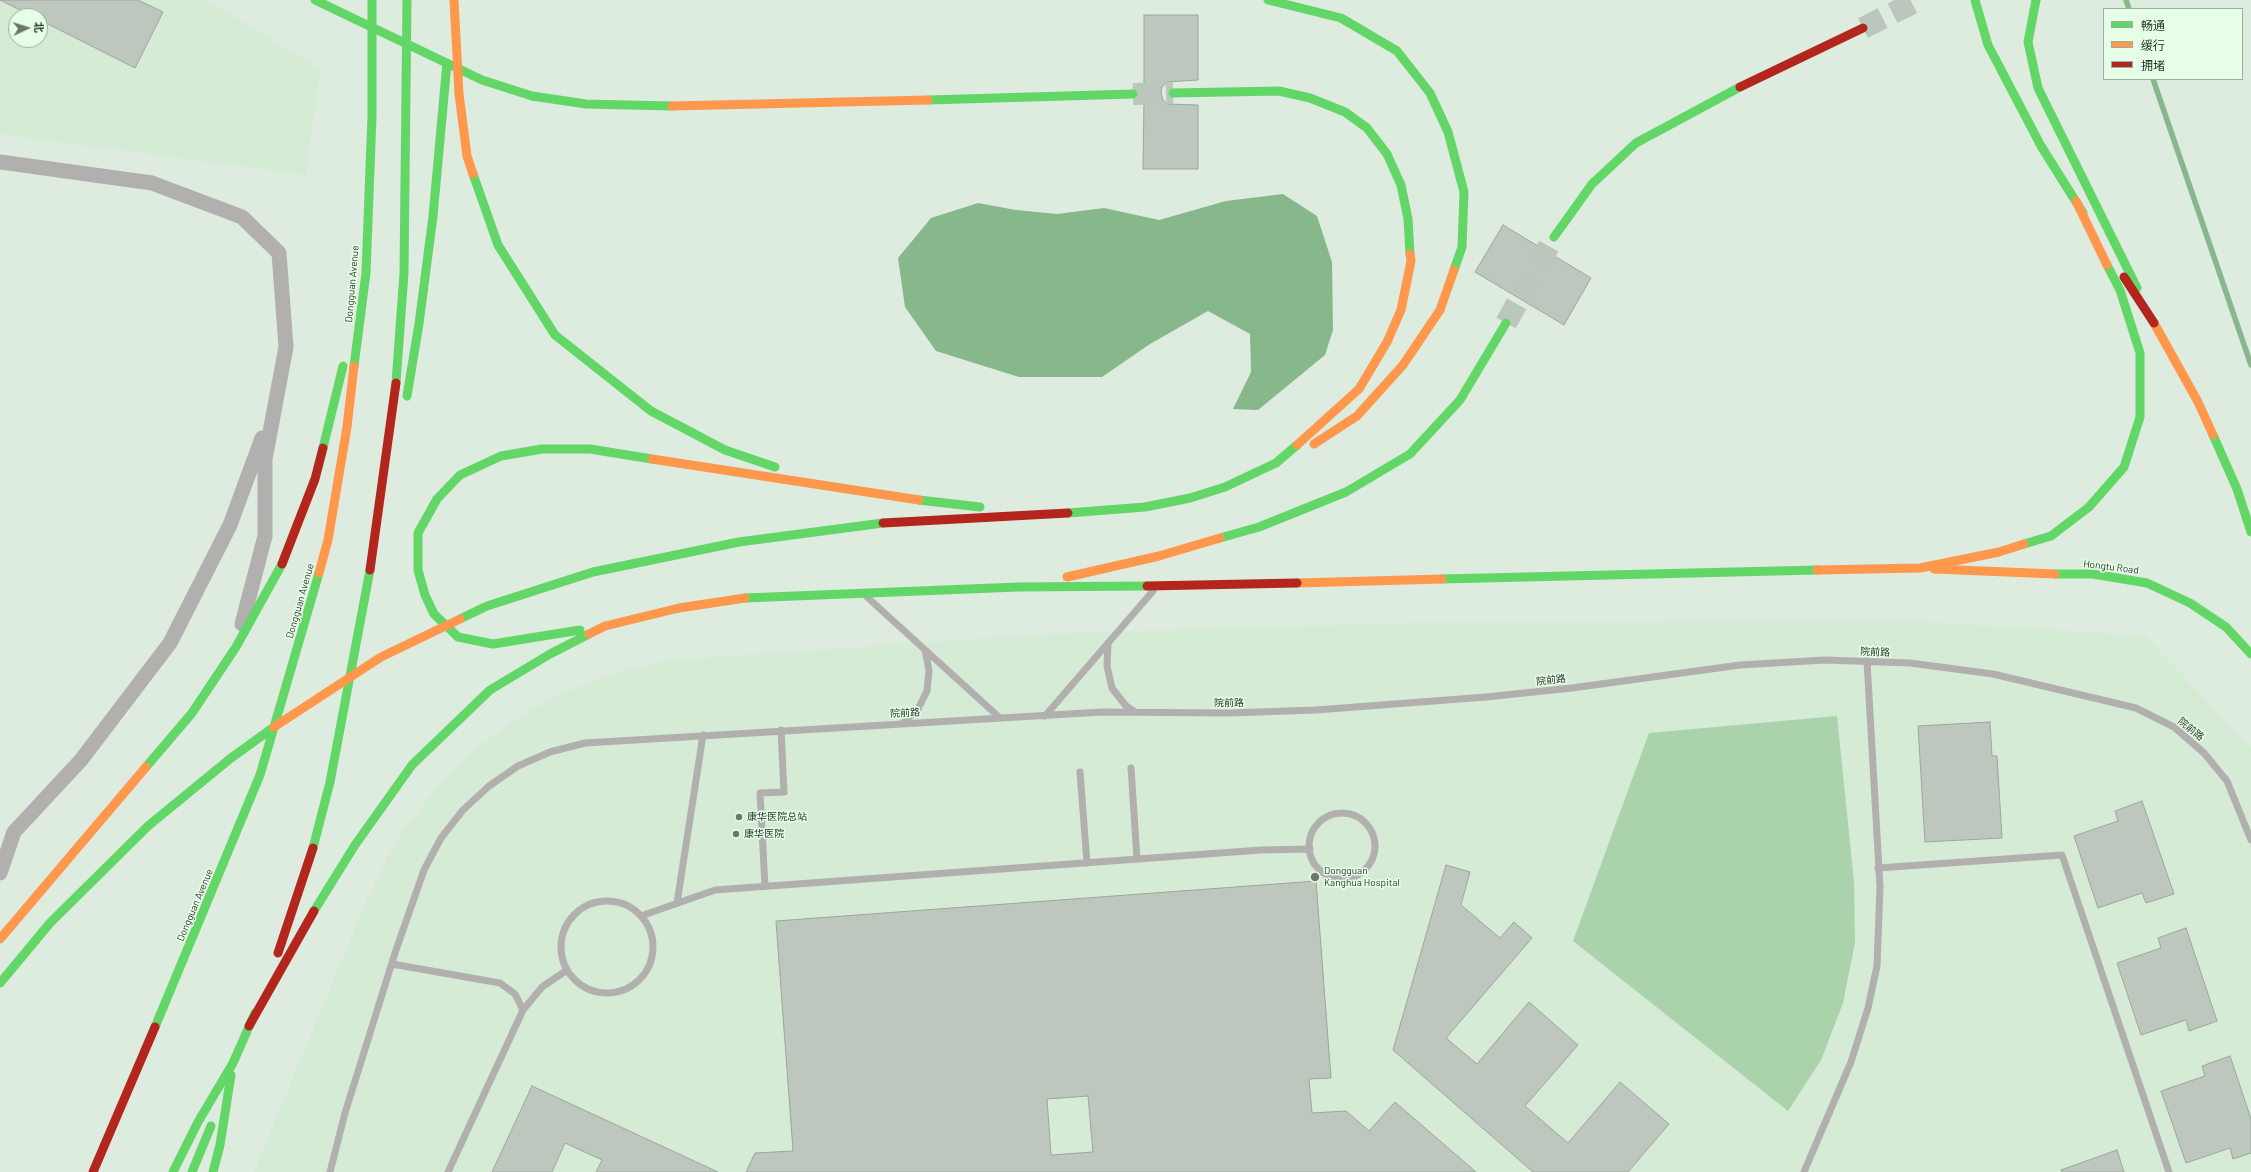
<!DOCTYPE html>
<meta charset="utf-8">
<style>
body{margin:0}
#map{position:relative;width:2251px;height:1172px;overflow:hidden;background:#deebdf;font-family:Barlow,"Noto Sans SC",sans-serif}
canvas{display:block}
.legend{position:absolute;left:2103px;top:8px;width:140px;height:72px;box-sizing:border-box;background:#e6fee7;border:1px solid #9cae9d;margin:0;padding:5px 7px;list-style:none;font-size:12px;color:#2e372e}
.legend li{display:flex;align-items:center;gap:8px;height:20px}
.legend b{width:20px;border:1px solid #9cae9d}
.north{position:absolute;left:8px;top:8px;width:40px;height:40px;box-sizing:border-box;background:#e6fee7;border:1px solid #9cae9d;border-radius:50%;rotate:86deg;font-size:11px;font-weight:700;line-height:16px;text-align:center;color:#2e372e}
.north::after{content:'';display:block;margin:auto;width:14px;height:18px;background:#6c766c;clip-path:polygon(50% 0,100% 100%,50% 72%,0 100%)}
</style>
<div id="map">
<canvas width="2251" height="1172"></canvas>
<ul class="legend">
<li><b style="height:5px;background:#63d668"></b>畅通</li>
<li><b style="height:5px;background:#ff974d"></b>缓行</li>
<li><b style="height:5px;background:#b3261e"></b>拥堵</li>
</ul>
<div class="north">北</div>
</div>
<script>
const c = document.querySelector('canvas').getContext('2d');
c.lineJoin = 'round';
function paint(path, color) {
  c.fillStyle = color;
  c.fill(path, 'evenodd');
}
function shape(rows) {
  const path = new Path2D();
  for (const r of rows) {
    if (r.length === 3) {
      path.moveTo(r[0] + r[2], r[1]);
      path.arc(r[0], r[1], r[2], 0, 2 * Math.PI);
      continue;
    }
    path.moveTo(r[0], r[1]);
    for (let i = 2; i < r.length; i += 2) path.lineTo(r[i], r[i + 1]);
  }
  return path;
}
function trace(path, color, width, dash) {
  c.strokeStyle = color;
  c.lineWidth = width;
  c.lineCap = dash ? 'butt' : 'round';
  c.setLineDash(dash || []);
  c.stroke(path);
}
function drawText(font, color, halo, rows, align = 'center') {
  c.font = font + ' Barlow,"Noto Sans SC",sans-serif';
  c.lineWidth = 3;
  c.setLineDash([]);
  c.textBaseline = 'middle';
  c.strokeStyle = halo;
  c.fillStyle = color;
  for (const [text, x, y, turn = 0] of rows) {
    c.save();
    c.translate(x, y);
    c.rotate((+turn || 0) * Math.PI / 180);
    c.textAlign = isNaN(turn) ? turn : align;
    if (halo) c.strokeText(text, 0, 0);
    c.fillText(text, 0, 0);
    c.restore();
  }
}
const built = shape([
 [0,0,206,0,320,69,306,175,0,134],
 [16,16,40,16,40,40,16,40],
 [1914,621,2145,636,2251,747,2251,1172,254,1172,368,897,388,856,412,818,441,783,473,752,508,724,547,701,588,683,630,669,674,660,1047,634,1407,623]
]);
const forest = shape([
 [1837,716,1854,882,1855,943,1843,1003,1821,1060,1788,1111,1573,941,1649,733]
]);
const water = shape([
 [1283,194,1317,216,1332,262,1333,330,1325,355,1258,410,1233,409,1251,372,1250,334,1208,311,1150,344,1102,377,1019,377,936,351,905,307,898,258,931,218,978,203,1016,210,1057,214,1104,208,1159,220,1226,201]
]);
const stream = shape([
 [2126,0,2129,9],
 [2153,79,2251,365]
]);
const building = shape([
 [0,0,138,0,163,12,135,68,40,20,40,16,32,16,0,0],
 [1144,15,1198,15,1198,80,1167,82,1162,87,1161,93,1163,100,1167,104,1198,105,1198,169,1143,169,1144,101,1145,94,1144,87,1144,15],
 [1503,225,1591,278,1564,325,1475,272,1503,225],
 [1990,722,1992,756,1997,756,2002,838,1925,842,1918,726,1990,722],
 [2142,801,2174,894,2146,903,2142,893,2098,908,2074,836,2118,821,2115,811,2142,801],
 [1446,865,1470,872,1461,905,1500,938,1514,922,1532,938,1446,1038,1477,1064,1529,1002,1578,1045,1525,1106,1568,1143,1620,1082,1669,1124,1628,1172,1533,1172,1393,1050,1446,865],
 [1316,881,1331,1078,1309,1079,1312,1113,1346,1111,1369,1131,1395,1102,1476,1172,746,1172,755,1153,793,1151,776,921,1316,881],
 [1088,1096,1093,1152,1051,1155,1047,1099,1088,1096],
 [2186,928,2217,1021,2189,1031,2186,1020,2141,1035,2117,963,2161,948,2158,938,2186,928],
 [2230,1056,2251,1119,2251,1153,2233,1159,2230,1148,2186,1163,2161,1091,2205,1076,2202,1066,2230,1056],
 [532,1086,718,1172,596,1172,602,1160,565,1143,552,1172,492,1172,532,1086],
 [2117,1150,2124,1172,2062,1172,2061,1170,2117,1150]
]);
const highwayTunnel = shape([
 [1863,28,1919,0],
 [1133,94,1173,93],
 [1506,323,1554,237]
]);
const lane = shape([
 [867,597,1000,718],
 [1108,643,1107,666,1112,688,1126,706,1135,712],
 [1045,716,1153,591],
 [903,723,918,709,927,691,929,670,925,650],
 [1131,768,1137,859],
 [1080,772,1087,863],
 [1342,846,33],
 [1878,868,2062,855,2169,1172],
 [765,886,760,793,784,792,781,730],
 [607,947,46],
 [677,903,703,735],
 [641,916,715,890,1261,850,1310,849],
 [392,964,500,983,515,994,523,1010],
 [330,1172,345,1113,396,950,424,870,441,838,463,810,489,786,518,766,550,752,585,743,1102,712,1230,713,1316,710,1486,697,1572,688,1740,665,1825,660,1910,663,1993,674,2136,708,2174,727,2204,753,2227,781,2251,840],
 [448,1172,523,1010,542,987,567,970],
 [1804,1172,1851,1062,1868,1008,1877,966,1880,887,1867,661]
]);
const street = shape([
 [0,162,152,183,242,217,279,253,286,347,265,459,265,536,242,624],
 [0,873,14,832,81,760,170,643,230,525,262,438]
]);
const fast = shape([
 [315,0,482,80,532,96,586,104,672,106],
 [1268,0,1341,18,1397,51,1430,93,1448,132,1464,192,1462,247,1454,270],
 [1975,0,1988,45,2041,146,2083,213],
 [2036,0,2028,42,2038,88,2137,288],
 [1173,93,1279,91,1310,98,1345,112,1367,128,1387,154,1401,185,1408,219,1410,254],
 [928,100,1133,94],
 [473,174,498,245,555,335,651,411,725,450,775,467],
 [1554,237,1592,184,1636,143,1740,87],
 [354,366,366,273,372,116,372,0],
 [396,383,404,273,407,0],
 [407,396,419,324,433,216,447,63],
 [2213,435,2237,489,2251,532],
 [323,448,343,366],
 [919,500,980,507],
 [1068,513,1145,507,1190,498,1225,487,1276,463,1297,445],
 [1220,538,1259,527,1346,492,1410,454,1460,400,1506,323],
 [2024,544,2051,536,2089,507,2124,467,2140,417,2140,353,2120,290,2107,265],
 [2055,574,2093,574,2147,583,2190,603,2226,627,2251,654],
 [1442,579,1817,570],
 [745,598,1018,587,1147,586],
 [460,619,487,606,593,572,739,542,883,523],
 [580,630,493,644,458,637,434,614,425,595,418,570,418,533,437,499,460,475,501,456,542,449,590,449,652,459],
 [146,767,192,713,236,647,282,564],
 [313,848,330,782,370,570],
 [314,911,355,845,412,765,490,690,550,654,589,634],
 [0,983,50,923,148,826,231,758,274,727],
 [155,1027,260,775,319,573],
 [173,1172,198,1122,233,1063,255,1013],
 [192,1172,211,1126],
 [213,1172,220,1145,231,1075]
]);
const slow = shape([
 [454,0,459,94,467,156,473,174],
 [672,106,928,100],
 [2076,201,2107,265],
 [2154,323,2198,402,2213,435],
 [1314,444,1357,416,1403,365,1440,310,1454,270],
 [1297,445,1359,389,1387,342,1401,310,1411,261,1410,254],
 [652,459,919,500],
 [1934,569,2055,574],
 [1817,570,1920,568,1999,552,2024,544],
 [319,573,328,540,347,427,354,366],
 [1067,577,1159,556,1220,538],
 [1297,583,1442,579],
 [589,634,605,626,679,608,745,598],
 [274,727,381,657,460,619],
 [0,939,146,767]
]);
const jam = shape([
 [1740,87,1863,28],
 [2124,277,2154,323],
 [883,523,1068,513],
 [282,564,315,479,323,448],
 [370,570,396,383],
 [1147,586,1297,583],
 [278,953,313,848],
 [249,1026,314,911],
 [93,1172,155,1027]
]);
const markers = [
 [739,817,4,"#6c766c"],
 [736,834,4,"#6c766c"],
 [1315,877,5,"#6c766c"]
];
const streetNames = [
 ["Dongguan Avenue",352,284,-85],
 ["Hongtu Road",2111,567,7],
 ["Dongguan Avenue",300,601,-74],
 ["院前路",1875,652,2],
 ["院前路",1551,680,-6],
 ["院前路",1229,703,-1],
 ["院前路",905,713,-3],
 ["院前路",2191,729,39],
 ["Dongguan Avenue",195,905,-67]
];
const poiNames = [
 ["康华医院总站",747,817],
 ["康华医院",744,834],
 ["Dongguan",1324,871],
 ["Kanghua Hospital",1324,883]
];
paint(built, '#d5ebd6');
paint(forest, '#aad3ac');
paint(water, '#87b88b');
trace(stream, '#87b88b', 5.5);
paint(building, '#bdc7bd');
trace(building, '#9da69e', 1);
trace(highwayTunnel, '#bbc7bc', 22, [22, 11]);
trace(lane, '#b1b0af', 7);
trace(street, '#b1b0af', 15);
trace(fast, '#63d668', 9);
trace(slow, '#ff974d', 9);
trace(jam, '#b3261e', 9);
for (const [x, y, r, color] of markers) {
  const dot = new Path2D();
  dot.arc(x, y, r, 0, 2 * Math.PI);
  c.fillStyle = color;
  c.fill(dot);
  trace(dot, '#e6fee7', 1.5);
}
drawText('10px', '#2e372e', '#e6fee7', streetNames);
drawText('10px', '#2e372e', '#e6fee7', poiNames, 'left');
</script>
